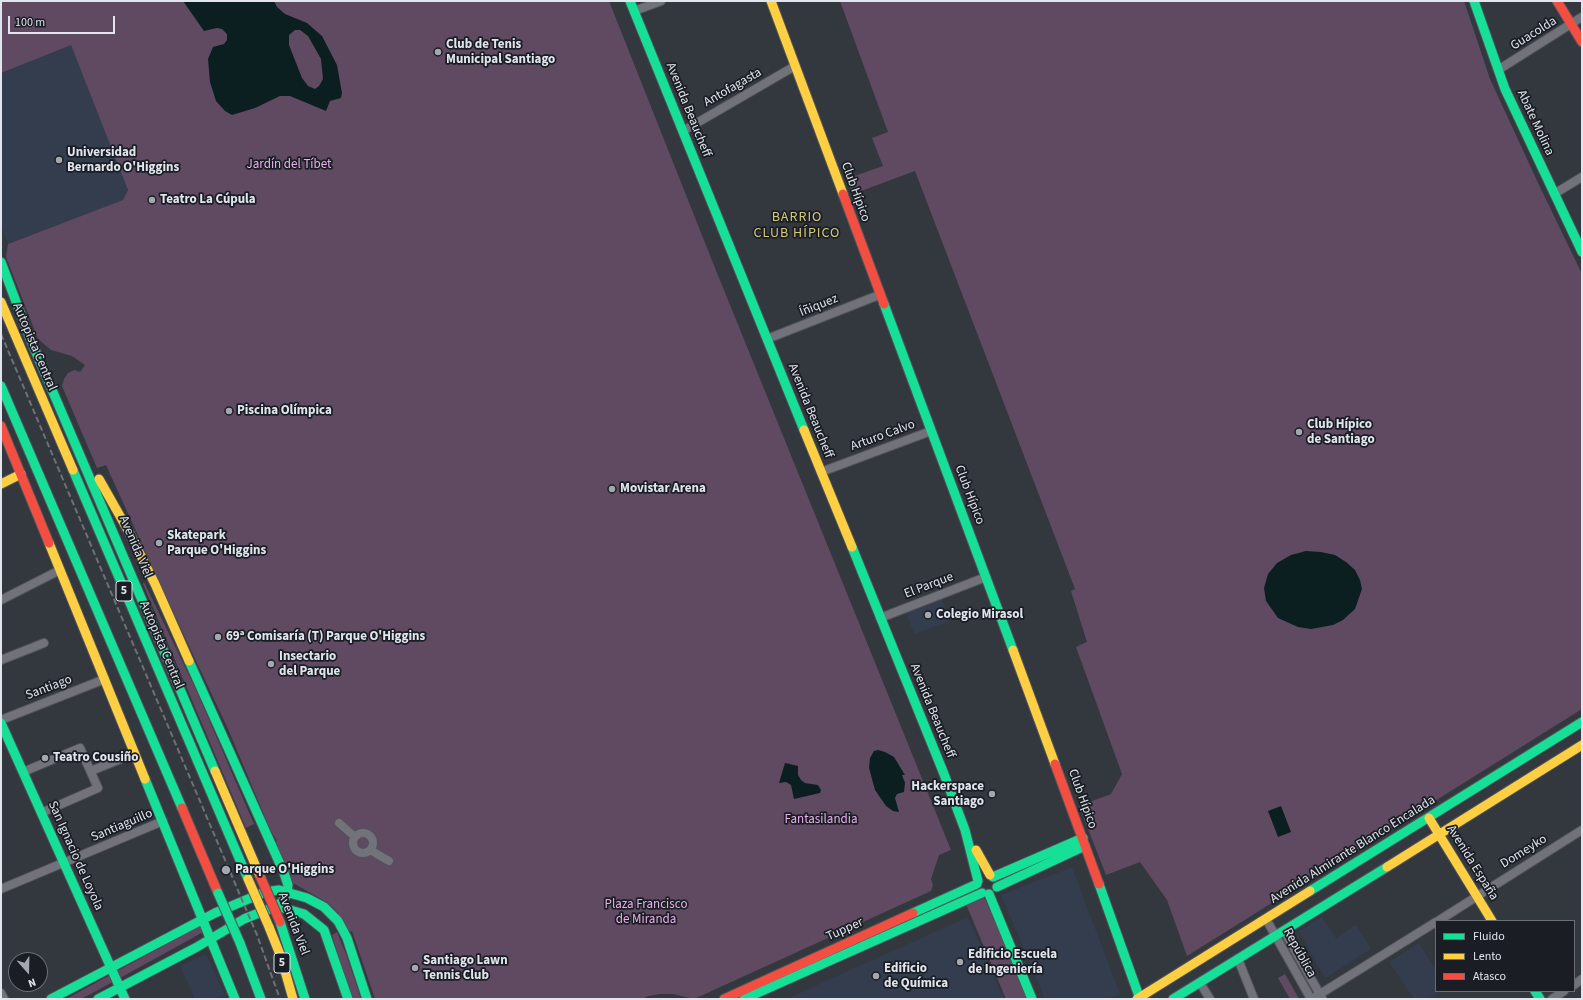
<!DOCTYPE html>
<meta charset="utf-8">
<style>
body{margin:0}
#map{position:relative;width:1583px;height:1000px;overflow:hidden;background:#33373e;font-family:"Source Sans 3",sans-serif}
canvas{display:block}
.frame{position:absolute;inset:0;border:2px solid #e0e5ee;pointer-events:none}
.legend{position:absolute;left:1435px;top:920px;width:140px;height:72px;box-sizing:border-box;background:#1a1d23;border:1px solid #696d74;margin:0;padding:5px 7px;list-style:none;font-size:12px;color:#e0e5ee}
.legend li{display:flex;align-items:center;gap:8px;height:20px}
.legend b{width:20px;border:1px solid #696d74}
.north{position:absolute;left:8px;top:952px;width:40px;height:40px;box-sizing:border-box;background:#1a1d23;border:1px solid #696d74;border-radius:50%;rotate:160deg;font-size:11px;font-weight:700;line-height:16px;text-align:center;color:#e0e5ee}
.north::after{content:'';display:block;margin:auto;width:14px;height:18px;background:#a3a8b0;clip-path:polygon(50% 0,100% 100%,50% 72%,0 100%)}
.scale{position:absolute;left:8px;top:16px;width:107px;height:18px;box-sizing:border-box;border:2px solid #e0e5ee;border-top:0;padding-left:5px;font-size:12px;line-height:14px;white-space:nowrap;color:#e0e5ee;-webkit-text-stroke:3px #1a1d23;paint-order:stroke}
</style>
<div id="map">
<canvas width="1583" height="1000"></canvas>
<div class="frame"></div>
<ul class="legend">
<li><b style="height:5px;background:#16e098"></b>Fluido</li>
<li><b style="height:5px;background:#ffcf43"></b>Lento</li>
<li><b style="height:5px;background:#f24e42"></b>Atasco</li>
</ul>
<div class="north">N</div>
<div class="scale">100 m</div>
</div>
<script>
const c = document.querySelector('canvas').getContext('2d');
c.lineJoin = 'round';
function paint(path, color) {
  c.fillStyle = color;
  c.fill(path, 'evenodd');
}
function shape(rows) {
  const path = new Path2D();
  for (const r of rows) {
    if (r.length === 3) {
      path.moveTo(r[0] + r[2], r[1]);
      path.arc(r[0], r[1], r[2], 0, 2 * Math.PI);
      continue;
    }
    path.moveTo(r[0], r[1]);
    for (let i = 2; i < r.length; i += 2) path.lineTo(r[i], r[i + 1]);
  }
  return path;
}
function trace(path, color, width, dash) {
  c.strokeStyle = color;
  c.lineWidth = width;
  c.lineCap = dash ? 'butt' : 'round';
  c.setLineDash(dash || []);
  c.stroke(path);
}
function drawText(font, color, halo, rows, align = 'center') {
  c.font = font + ' "Source Sans 3",sans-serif';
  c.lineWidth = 3.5;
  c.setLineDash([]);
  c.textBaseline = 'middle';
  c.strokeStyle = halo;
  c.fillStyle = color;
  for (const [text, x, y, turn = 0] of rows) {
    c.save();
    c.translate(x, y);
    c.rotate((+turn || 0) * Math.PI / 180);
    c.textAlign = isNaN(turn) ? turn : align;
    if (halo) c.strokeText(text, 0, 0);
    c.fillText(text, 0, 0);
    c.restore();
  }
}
const built = shape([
 [71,44,128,189,123,200,8,244,1,226,1,73],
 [941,596,950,621,914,634,905,610],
 [1072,867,1120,994,1107,999,1045,999,1001,895],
 [968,917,1004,999,786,999],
 [1322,917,1336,938,1356,925,1371,949,1327,977,1324,977,1299,931],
 [1419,943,1436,970,1436,991,1440,991,1428,999,1414,999,1389,962],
 [206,954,225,994,214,999,195,999,180,966]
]);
const green = shape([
 [1,1,609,1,713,263,951,850,939,855,931,879,933,885,931,891,694,999,673,994,659,994,645,997,645,999,375,999,352,931,350,932,338,913,328,903,293,883,274,843,277,841,270,829,228,729,167,599,106,465,97,468,62,386,64,379,68,373,74,370,80,372,85,365,72,356,51,350,38,339,6,257,8,244,123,200,128,190,71,45,1,73],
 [840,1,1464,1,1490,79,1539,185,1582,274,1582,709,1187,956,1167,900,1140,862,1106,875,1079,806,1111,794,1122,774,1076,647,1087,642,1071,591,1075,589,915,171,853,194,846,179,883,166,872,138,888,132],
 [144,582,197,692,254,824,246,828,143,584],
 [983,898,985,899,1029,999,1006,999,966,904],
 [202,925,205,931,111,983,81,999,66,999],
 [337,932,346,954,361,999,351,999,332,935],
 [1285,974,1294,990,1299,999,1290,999,1278,978]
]);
const water = shape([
 [183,1,274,1,277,7,285,14,307,23,322,36,337,65,342,93,341,98,330,101,326,111,290,96,280,96,255,108,232,115,225,111,216,101,210,82,208,59,213,47,224,44,227,40,227,34,222,29,217,28,204,31],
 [295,30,300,30,308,36,321,59,323,79,319,86,315,89,308,86,302,78,289,45,289,35],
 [1306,551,1321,552,1335,555,1346,562,1355,570,1360,580,1362,589,1355,609,1343,620,1333,625,1311,629,1298,627,1278,618,1266,601,1264,588,1268,574,1277,563,1291,555],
 [878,750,885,752,894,757,905,775,902,775,905,783,904,792,897,794,895,798,899,812,893,811,886,806,875,790,869,768,870,758,874,751],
 [785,763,798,766,798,775,801,780,805,783,818,785,821,790,820,793,794,799,791,785,786,782,779,783],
 [1281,806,1291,832,1278,837,1268,811]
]);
const street = shape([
 [634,11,661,1],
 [1498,70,1582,17],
 [683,131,795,66],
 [1554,194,1582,177],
 [767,339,879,295],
 [821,472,931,431],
 [1,600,60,570],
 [880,618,986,577],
 [1,660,44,643],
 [1,720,105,679],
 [91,771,135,753],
 [23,772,80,748,98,788,41,813],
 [339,823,355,837],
 [363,843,10],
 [370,850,389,861],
 [1,889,163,821],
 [1266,919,1311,999],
 [1438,921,1582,830],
 [1284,931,1322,998],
 [1238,959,1254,999],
 [1200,983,1210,999],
 [1574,985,1582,979],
 [1,993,4,999],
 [1312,999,1436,922],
 [1552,999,1564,991]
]);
const fast = shape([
 [630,1,804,430],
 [1474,1,1505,89,1582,252],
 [1,262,29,336,215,771],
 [884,304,1013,650],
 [1,386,182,808],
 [73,470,248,879],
 [852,547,944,774,965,830,978,881],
 [189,661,284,873,288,885,287,894,282,902,275,907],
 [1,723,125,999],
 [145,779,235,999],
 [993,877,1083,838],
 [1099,884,1140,999],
 [997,887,1085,846],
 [1310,891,1582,722],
 [989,894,1032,999],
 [913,913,977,884],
 [280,922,305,999],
 [240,943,261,999],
 [1535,991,1540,999],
 [51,999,215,913,265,892,279,890,307,898,324,907,338,921,347,938,367,999],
 [98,999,197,947,244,919,266,910,280,907,304,914,324,930,348,999],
 [744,999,982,893],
 [1173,999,1387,867]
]);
const slow = shape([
 [771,1,843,194],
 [1,302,73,470],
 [804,430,852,547],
 [99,479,129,532,155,584,189,661],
 [1,484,21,474],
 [49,543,145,779],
 [1013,650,1055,764],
 [215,771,260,876],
 [1429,818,1492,921],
 [976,850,990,875],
 [1387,867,1582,745],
 [269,927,281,957,293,999],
 [1137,999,1310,891]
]);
const jam = shape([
 [1557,1,1582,42],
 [843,194,884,304],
 [1,426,49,543],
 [1055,764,1099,884],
 [182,808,218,893],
 [724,999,913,913]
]);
const rail = shape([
 [1,334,257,935,280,999]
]);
const fastBridge = shape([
 [218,893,240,943]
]);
const slowBridge = shape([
 [248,879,269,927]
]);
const jamBridge = shape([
 [260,876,280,922]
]);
const markers = [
 [438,52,4,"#a3a8b0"],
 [59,160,4,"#a3a8b0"],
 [152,200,4,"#a3a8b0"],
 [229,411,4,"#a3a8b0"],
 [1299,432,4,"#a3a8b0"],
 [612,489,4,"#a3a8b0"],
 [159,543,4,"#a3a8b0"],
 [928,615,4,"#a3a8b0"],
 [218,637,4,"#a3a8b0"],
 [271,664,4,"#a3a8b0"],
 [45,758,4,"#a3a8b0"],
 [992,794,4,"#a3a8b0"],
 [226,870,5,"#a3a8b0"],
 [960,962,4,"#a3a8b0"],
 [415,968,4,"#a3a8b0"],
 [876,976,4,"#a3a8b0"]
];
const shields = [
 [124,591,16],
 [282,963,16]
];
const shieldNames = [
 ["5",124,591],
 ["5",282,963]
];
const streetNames = [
 ["Guacolda",1534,34,-32],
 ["Antofagasta",733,88,-30],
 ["Avenida Beaucheff",688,110,68],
 ["Abate Molina",1535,123,65],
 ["Club Hípico",855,192,70],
 ["Íñiquez",819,306,-22],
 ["Autopista Central",34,347,67],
 ["Avenida Beaucheff",810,411,68],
 ["Arturo Calvo",883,436,-20],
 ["Club Hípico",969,495,69],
 ["Avenida Viel",135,547,67],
 ["El Parque",929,586,-21],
 ["Autopista Central",161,645,67],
 ["Santiago",49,688,-21],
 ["Avenida Beaucheff",932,711,68],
 ["Club Hípico",1082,799,70],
 ["Santiaguillo",122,826,-23],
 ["Avenida Almirante Blanco Encalada",1353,850,-32],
 ["Domeyko",1524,852,-32],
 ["San Ignacio de Loyola",75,856,66],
 ["Avenida España",1472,863,58],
 ["Avenida Viel",293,924,69],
 ["Tupper",845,930,-24],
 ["República",1299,953,61]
];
const poiNames = [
 ["Club de Tenis",446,45],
 ["Municipal Santiago",446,60],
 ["Universidad",67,153],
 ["Bernardo O'Higgins",67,168],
 ["Teatro La Cúpula",160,200],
 ["Piscina Olímpica",237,411],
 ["Club Hípico",1307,425],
 ["de Santiago",1307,440],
 ["Movistar Arena",620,489],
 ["Skatepark",167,536],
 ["Parque O'Higgins",167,551],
 ["Colegio Mirasol",936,615],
 ["69ª Comisaría (T) Parque O'Higgins",226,637],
 ["Insectario",279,657],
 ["del Parque",279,672],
 ["Teatro Cousiño",53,758],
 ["Hackerspace",984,787,"right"],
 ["Santiago",984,802,"right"],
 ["Parque O'Higgins",235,870],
 ["Edificio Escuela",968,955],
 ["de Ingeniería",968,970],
 ["Santiago Lawn",423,961],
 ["Tennis Club",423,976],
 ["Edificio",884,969],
 ["de Química",884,984]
];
const parkNames = [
 ["Jardín del Tíbet",289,165],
 ["Fantasilandia",821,820],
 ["Plaza Francisco",646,905],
 ["de Miranda",646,920]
];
const neighbourhoodNames = [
 ["BARRIO",797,218],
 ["CLUB HÍPICO",797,234]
];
paint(built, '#333d4e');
paint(green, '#604a62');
paint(water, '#0b1f21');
trace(street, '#505459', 10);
trace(fast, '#505459', 11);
trace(slow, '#505459', 11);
trace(jam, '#505459', 11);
trace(street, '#72727a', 8);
trace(fast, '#16e098', 9);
trace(slow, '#ffcf43', 9);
trace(jam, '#f24e42', 9);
trace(rail, '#6e7075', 2, [6, 3]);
trace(fastBridge, '#505459', 11, []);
trace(slowBridge, '#505459', 11, []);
trace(jamBridge, '#505459', 11, []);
trace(fastBridge, '#16e098', 9);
trace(slowBridge, '#ffcf43', 9);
trace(jamBridge, '#f24e42', 9);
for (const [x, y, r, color] of markers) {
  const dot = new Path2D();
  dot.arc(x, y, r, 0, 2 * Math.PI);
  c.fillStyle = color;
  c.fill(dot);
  trace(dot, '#1a1d23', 1.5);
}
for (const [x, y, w] of shields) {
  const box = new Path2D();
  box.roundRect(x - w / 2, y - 10, w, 20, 3);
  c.fillStyle = '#1a1d23';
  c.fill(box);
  trace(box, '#e0e5ee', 1);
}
drawText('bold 12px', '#e0e5ee', null, shieldNames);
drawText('13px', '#e0e5ee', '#1a1d23', streetNames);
drawText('bold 13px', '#e0e5ee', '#1a1d23', poiNames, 'left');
drawText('13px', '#e9b0eb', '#1a1d23', parkNames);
c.letterSpacing = '1px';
drawText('14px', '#d4ca7c', '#1a1d23', neighbourhoodNames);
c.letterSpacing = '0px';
</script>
